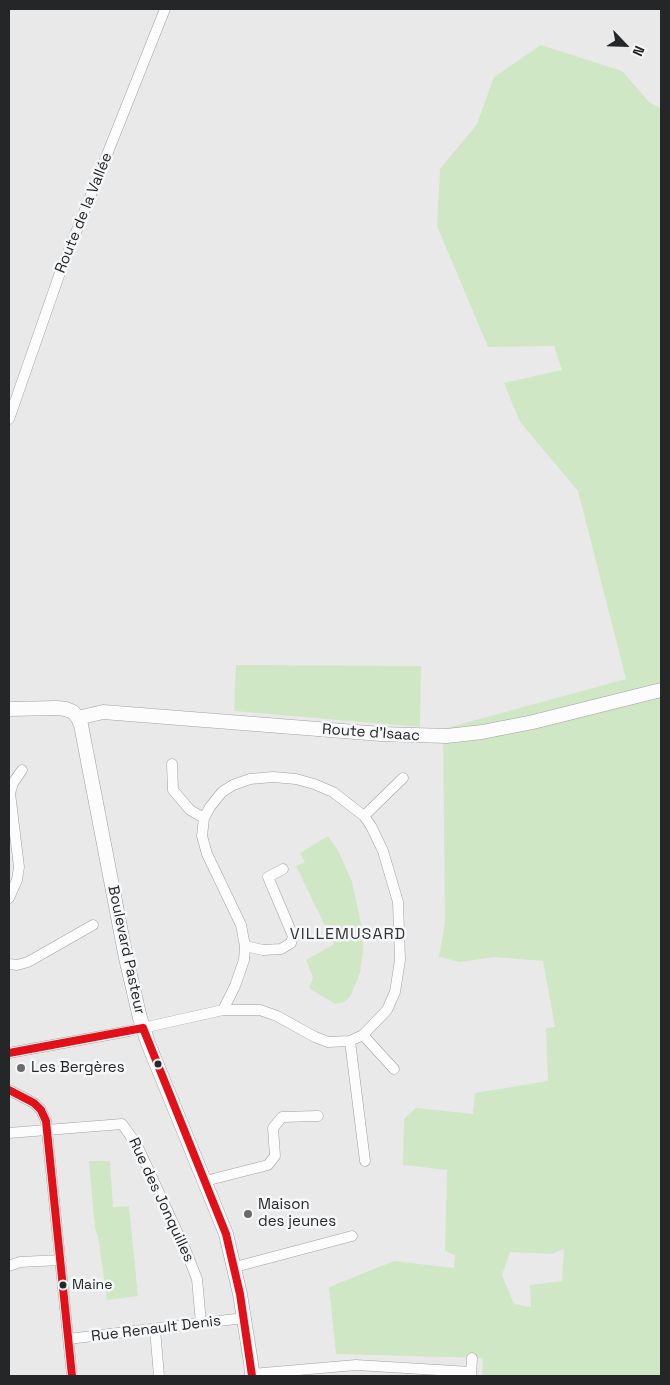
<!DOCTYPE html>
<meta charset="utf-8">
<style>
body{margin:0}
#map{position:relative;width:670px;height:1385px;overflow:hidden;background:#e9e9ea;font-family:"Space Grotesk",sans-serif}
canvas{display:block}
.frame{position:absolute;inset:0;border:10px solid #252627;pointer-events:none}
.north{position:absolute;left:600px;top:20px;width:50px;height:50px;-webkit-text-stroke:4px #f5f7f9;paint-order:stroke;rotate:114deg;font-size:14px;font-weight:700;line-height:20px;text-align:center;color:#252627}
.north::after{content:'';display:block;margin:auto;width:18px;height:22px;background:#252627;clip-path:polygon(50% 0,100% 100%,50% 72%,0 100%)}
</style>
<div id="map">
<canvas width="670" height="1385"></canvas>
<div class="frame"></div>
<div class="north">N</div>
</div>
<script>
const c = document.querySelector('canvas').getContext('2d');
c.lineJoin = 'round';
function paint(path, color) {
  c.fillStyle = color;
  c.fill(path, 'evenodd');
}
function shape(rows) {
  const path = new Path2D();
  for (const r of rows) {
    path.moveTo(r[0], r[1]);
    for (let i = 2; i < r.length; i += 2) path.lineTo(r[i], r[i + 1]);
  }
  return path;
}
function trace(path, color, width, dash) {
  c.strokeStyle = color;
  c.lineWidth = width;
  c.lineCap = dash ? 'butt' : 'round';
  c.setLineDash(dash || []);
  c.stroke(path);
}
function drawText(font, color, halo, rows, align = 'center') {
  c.font = font + ' "Space Grotesk",sans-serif';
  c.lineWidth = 5;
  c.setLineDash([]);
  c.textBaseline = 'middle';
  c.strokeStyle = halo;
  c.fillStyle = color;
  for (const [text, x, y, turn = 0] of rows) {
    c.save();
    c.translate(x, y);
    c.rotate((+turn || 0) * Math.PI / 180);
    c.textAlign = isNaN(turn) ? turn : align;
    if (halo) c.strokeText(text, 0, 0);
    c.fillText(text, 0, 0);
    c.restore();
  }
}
const green = shape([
 [541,45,622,71,650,103,661,108,661,1376,482,1376,483,1358,336,1354,329,1287,394,1261,454,1268,455,1255,445,1251,447,1170,403,1165,404,1119,416,1108,473,1114,475,1093,548,1081,546,1028,555,1027,543,961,494,957,460,962,439,957,445,923,443,729,626,679,578,491,520,422,504,383,562,370,554,346,488,347,437,226,440,169,477,124,494,77],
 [564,1249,562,1281,530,1285,531,1307,514,1304,502,1275,510,1252,552,1254],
 [236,665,421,666,420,727,234,711],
 [328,836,338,850,352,882,363,933,363,951,360,973,351,995,345,1002,335,1004,309,988,313,978,306,960,334,944,296,866,305,862,300,853],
 [89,1161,110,1161,113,1207,129,1206,138,1296,107,1300,98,1236,95,1229]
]);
const street = shape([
 [9,419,61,270,165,9],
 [172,764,173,790,190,810,204,818],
 [364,816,403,778],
 [9,898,17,880,19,867,10,793,13,783,22,770],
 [245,946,263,950,281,949,291,943,293,936,268,877,283,869],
 [9,964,17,965,28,962,93,925],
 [363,1035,394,1069],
 [350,1041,365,1161],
 [9,1053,129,1031,223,1010,260,1010,277,1016,315,1037,328,1042,350,1041,363,1035,387,1010,395,992,400,960,398,902,383,851,371,826,364,816,333,792,314,784,296,779,273,777,250,779,233,785,222,792,210,807,204,818,202,836,207,854,241,925,245,946,244,960,235,986,223,1010],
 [9,1090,34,1103,41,1110,46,1121,72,1376],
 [9,1133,122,1124,137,1145,186,1251,197,1279,201,1323],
 [205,1181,268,1165,275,1156,273,1128,282,1117,318,1116],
 [9,1266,20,1262,61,1260],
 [235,1267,352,1236],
 [155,1329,159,1376],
 [68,1339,244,1318],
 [252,1374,356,1365,471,1372],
 [471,1376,472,1358]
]);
const secondary = shape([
 [9,709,57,708,66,709,73,712,78,718,81,725,126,958,140,1018,148,1043,226,1234,240,1294,251,1363,252,1376],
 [78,718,103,712,381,734,447,736,482,732,533,722,661,690]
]);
const bus1 = shape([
 [143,1028,226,1234,240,1294,252,1376],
 [9,1053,143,1028],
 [9,1090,34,1103,41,1110,46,1121,72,1376]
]);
const markers = [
 [158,1064,4.5,"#252627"],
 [21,1068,5,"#6a6a6b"],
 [248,1214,5,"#6a6a6b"],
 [63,1285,4.5,"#252627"]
];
const busNames = [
 ["Maine",72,1285]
];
const streetNames = [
 ["Route de la Vallée",84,213,-68],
 ["Route d'Isaac",371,733,4],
 ["Boulevard Pasteur",126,950,78],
 ["Rue des Jonquilles",161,1200,65],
 ["Rue Renault Denis",156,1329,-7]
];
const poiNames = [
 ["Les Bergères",31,1068],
 ["Maison",258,1205],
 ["des jeunes",258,1222]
];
const neighbourhoodNames = [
 ["VILLEMUSARD",348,935]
];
paint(green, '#d0e7c5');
trace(street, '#a0a0a1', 11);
trace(secondary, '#a0a0a1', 15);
trace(street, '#fcfcfc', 10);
trace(secondary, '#fcfcfc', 14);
trace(bus1, '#e21018', 8);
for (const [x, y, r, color] of markers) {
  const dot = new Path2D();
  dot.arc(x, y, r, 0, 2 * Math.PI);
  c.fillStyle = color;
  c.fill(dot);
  trace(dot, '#f5f7f9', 2);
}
drawText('14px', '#252627', '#f5f7f9', busNames, 'left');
drawText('15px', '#252627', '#f5f7f9', streetNames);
drawText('15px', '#252627', '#f5f7f9', poiNames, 'left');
c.letterSpacing = '1px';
drawText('16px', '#333435', '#f5f7f9', neighbourhoodNames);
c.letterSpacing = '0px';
</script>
